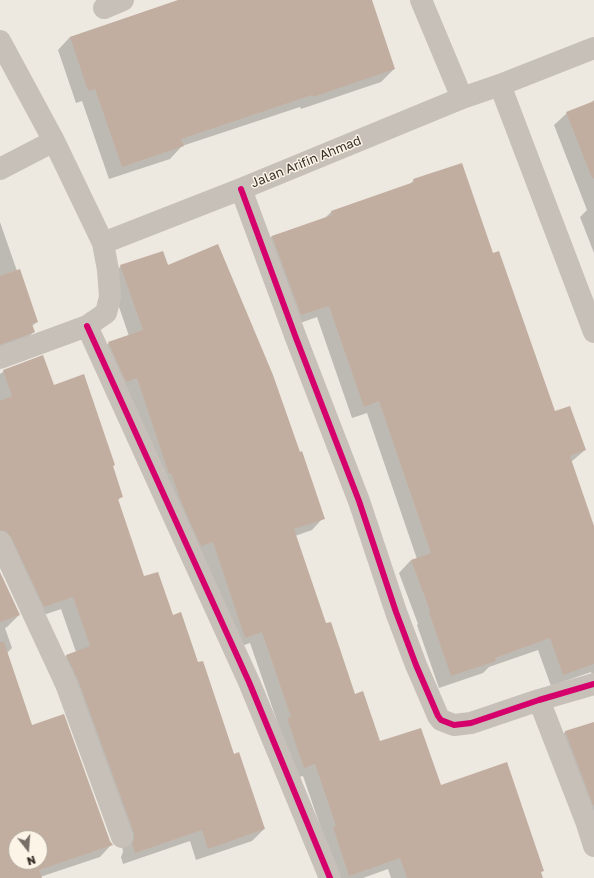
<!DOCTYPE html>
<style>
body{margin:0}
#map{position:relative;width:594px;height:878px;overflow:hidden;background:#ede9e0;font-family:"Golos Text",sans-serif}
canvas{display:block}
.north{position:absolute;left:8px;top:830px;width:40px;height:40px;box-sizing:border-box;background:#fbf4e7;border:1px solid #ada59a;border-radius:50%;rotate:163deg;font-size:11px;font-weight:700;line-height:16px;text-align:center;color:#382e27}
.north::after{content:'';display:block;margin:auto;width:14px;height:18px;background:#776f68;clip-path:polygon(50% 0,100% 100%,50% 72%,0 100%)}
</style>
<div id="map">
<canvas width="594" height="878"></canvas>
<div class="north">N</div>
</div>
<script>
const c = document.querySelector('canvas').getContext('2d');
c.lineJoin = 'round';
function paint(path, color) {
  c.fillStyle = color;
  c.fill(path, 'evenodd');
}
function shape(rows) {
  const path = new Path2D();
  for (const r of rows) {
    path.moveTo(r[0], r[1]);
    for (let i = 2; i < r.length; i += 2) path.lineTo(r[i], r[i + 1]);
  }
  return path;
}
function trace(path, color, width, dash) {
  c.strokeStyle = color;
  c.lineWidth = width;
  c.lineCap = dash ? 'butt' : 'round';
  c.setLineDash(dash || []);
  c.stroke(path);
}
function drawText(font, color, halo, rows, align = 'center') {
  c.font = font + ' "Golos Text",sans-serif';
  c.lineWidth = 3;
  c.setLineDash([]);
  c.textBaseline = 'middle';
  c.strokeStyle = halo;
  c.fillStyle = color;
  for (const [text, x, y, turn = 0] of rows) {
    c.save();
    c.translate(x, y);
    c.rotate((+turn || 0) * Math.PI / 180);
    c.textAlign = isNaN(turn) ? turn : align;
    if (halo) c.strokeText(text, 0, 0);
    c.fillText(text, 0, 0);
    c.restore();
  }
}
const shadow = shape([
 [180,0,371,0,394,69,381,82,301,109,300,107,182,146,170,159,109,179,82,101,76,103,58,50,70,37],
 [594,100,594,253,580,217,587,210,554,125,567,113,590,104],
 [414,180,492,254,554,412,585,450,571,462,594,529,594,681,591,672,551,686,538,650,489,667,483,673,439,688,417,625,418,624,399,573,411,560,417,559,367,413,352,418,317,317,289,327,260,248,272,236,324,219,331,212,410,184],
 [0,222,17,271,37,322,32,326,34,332,22,343,0,352],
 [121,266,167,266,323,518,312,530,295,536,326,625,354,696,379,743,440,786,540,873,542,878,391,878,388,869,363,878,335,878,324,837,303,776,292,779,279,727,250,643,233,649,97,354,109,343,129,336,109,278],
 [4,371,53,386,114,465,112,467,122,496,117,501,143,578,172,616,198,663,234,755,264,829,252,841,196,860,190,841,123,864,121,857,123,852,122,845,55,667,67,655,76,652,61,609,32,619,0,550,0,374],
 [0,574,19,615,7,627,5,628,12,648,7,653,32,726,111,845,100,857,40,877,41,878,0,878],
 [16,838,40,838,40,862,16,862],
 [594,723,594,854,553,744,565,732]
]);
const building = shape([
 [178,0,372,0,395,69,313,97,312,95,181,139,184,146,122,167,95,89,88,91,70,37],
 [594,101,594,178,592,178,566,112],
 [462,163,493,253,499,251,555,411,570,406,586,450,570,456,594,526,594,664,563,675,550,638,495,658,496,661,451,676,429,612,430,611,411,560,431,553,379,401,364,407,329,306,301,315,272,236,332,215,331,211,414,182,413,179],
 [218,244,273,375,300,452,302,451,325,519,294,529,326,623,331,622,355,694,363,691,380,741,421,728,441,785,507,762,544,871,541,872,543,878,407,878,400,858,349,876,333,827,336,826,315,764,304,768,287,718,291,717,262,632,245,638,213,542,201,546,182,504,171,473,169,474,137,378,126,382,108,342,143,330,120,265,163,251,168,265],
 [20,269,38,322,32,324,35,332,0,345,0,276],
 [43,355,54,385,84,374,115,465,113,466,123,497,118,499,144,576,158,572,173,615,181,612,198,662,203,661,234,754,239,752,265,829,208,849,202,830,135,853,132,844,134,839,134,833,78,680,66,655,90,646,73,597,44,607,11,537,7,532,0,530,0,401,12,396,3,370],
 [0,572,20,615,0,622],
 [0,642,4,642,32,725,64,714,110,841,113,845,39,870,42,878,0,878],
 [16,838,40,838,40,862,16,862],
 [594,722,594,805,593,805,565,731]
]);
const minor = shape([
 [421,0,462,98],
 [104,8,123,0],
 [0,41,54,141,103,243,108,270,110,297,106,313,87,326,0,358],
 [500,85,594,332],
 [0,169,54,141],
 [241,189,296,338,359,501,396,612,416,665,438,716,441,720,454,725,471,723,539,700,594,684],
 [103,243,241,189,462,98,500,85,594,48],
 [87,326,249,682,330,878],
 [0,542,66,684,122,837],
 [539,700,586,821,594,846]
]);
const cycleway = shape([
 [241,189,296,338,359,501,396,612,416,665,438,716,441,720,454,725,471,723,539,700,594,684],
 [87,326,249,682,330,878]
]);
const streetNames = [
 ["Jalan Arifin Ahmad",306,162,-22]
];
paint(shadow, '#0003');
paint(building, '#c2aea0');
trace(minor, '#c6c0b9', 22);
trace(cycleway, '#d6006c', 6);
drawText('13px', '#382e27', '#fbf4e7', streetNames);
</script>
